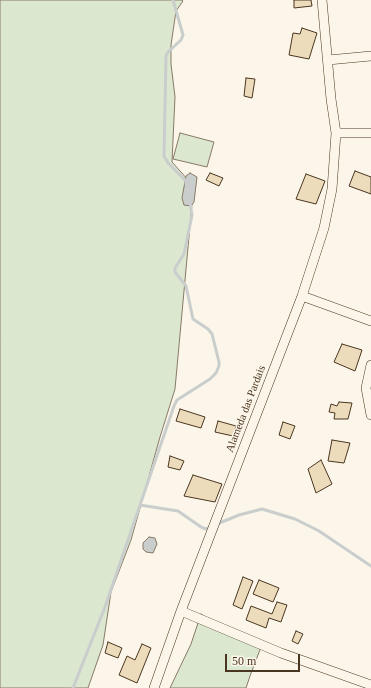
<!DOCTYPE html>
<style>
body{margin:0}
#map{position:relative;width:371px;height:688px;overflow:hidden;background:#fbf6e9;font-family:Georgia,serif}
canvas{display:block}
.scale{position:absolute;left:225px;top:654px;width:75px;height:18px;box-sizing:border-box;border:2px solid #4a3520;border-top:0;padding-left:5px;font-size:12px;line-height:14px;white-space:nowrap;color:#4a3520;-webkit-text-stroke:3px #fbf6e9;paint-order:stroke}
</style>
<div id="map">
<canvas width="371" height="688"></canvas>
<div class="scale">50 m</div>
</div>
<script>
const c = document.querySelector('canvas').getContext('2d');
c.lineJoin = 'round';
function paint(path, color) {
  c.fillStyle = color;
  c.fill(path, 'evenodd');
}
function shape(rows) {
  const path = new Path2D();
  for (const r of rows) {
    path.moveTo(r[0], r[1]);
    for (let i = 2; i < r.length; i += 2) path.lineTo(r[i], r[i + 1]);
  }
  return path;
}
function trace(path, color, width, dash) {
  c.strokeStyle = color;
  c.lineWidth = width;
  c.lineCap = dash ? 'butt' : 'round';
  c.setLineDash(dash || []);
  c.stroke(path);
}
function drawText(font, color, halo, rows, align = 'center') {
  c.font = font + ' Georgia,serif';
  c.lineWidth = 3;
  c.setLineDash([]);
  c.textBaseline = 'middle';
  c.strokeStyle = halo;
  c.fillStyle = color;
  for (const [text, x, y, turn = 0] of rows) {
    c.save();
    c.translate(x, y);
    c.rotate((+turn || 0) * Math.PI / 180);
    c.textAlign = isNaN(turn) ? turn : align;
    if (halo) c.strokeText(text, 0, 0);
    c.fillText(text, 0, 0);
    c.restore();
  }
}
const green = shape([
 [0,0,182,0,183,1,176,11,171,45,171,64,175,97,172,162,189,181,193,193,175,389,160,437,131,540,111,592,103,645,88,688,0,688,0,0],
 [180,133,214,142,207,167,173,159,180,133],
 [201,614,224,631,261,647,250,676,246,688,170,688,191,644,201,614]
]);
const water = shape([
 [190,173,197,177,194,202,191,206,184,205,182,198,186,176,190,173],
 [149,537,155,538,157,544,153,553,146,552,143,549,143,543,149,537]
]);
const stream = shape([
 [173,0,183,35,181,40,168,52,166,56,164,156,168,163,186,181,186,184],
 [140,505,178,511,201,527,206,529,212,526],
 [217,524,239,515,262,509,295,519,319,531,371,566],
 [73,688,105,607,174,406,177,400,210,379,216,373,219,366,219,362,212,334,208,329,193,319,186,286,175,272,175,268,184,254,192,215,190,203]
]);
const building = shape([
 [294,0,311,0,312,6,294,8,294,0],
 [302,28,317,33,309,59,289,55,293,33,300,34,302,28],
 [246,78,255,79,252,98,244,96,246,78],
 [355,171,371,177,371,194,349,186,355,171],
 [210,173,223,178,219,186,206,180,210,173],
 [306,174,325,181,316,204,296,199,306,174],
 [342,344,362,350,355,371,334,362,342,344],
 [339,402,352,403,348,419,334,419,335,413,329,412,331,404,337,406,339,402],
 [180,409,205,417,201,428,176,421,180,409],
 [218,421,236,426,233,436,215,432,218,421],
 [283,422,295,426,290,439,279,435,283,422],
 [332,440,350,443,344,463,328,461,332,440],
 [170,456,184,461,180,470,168,467,170,456],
 [321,460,332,484,316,493,308,469,321,460],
 [193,475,222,484,215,502,184,496,193,475],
 [243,577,253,581,242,609,233,605,243,577],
 [259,580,279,588,273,602,253,594,259,580],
 [277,602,287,605,281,622,269,618,266,628,246,620,251,606,272,614,277,602],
 [296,631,303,634,298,644,292,641,296,631],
 [108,642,122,648,118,658,105,653,108,642],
 [142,644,151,648,137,683,119,675,127,656,135,660,142,644]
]);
const street = shape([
 [322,0,331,99,336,133,371,133],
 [328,60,371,56],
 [302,296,371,321],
 [371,365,366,388,371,415],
 [181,611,281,653,371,685],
 [154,688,181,611,302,296,324,228,332,189,336,133]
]);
const streetNames = [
 ["Alameda das Pardais",246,409,-69]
];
paint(green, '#dce7d0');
trace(green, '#887966', 1);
paint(water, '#c9cecd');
trace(water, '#887966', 1);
trace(stream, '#c9cecd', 3);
paint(building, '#ecdcbc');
trace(building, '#4a3520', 1);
trace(street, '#4a3520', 10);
trace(street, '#fbf6e9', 9);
drawText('11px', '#4a3520', '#fbf6e9', streetNames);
</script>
